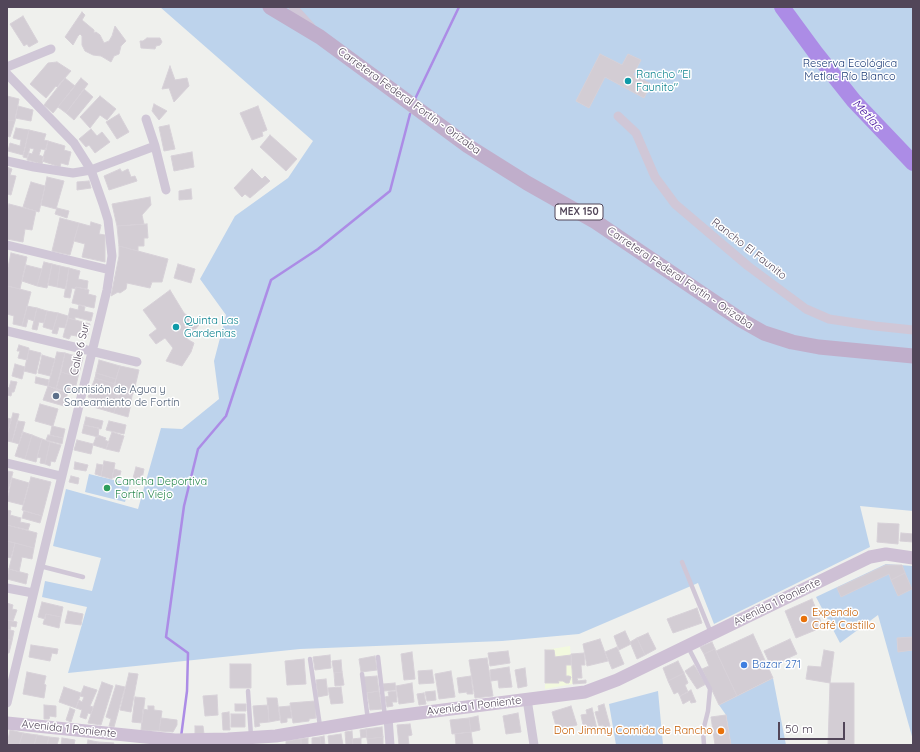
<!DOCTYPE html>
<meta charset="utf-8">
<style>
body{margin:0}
#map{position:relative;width:920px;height:752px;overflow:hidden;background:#eff0ed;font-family:Quicksand,sans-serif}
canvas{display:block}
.frame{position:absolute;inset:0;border:8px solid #524659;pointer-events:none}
.scale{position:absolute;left:778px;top:722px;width:67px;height:18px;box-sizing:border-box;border:2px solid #524659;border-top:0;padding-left:5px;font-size:12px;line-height:14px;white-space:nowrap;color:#524659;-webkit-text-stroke:3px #fff;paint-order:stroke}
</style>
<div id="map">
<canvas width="920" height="752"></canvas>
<div class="frame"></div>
<div class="scale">50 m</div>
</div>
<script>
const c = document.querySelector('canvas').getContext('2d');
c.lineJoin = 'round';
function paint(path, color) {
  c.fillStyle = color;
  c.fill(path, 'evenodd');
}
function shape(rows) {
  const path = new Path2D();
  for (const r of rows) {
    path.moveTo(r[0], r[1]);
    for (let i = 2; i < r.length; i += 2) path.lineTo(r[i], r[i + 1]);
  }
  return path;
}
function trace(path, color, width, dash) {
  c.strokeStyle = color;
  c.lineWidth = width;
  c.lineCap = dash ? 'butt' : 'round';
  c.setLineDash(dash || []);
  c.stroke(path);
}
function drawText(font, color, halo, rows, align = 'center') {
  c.font = font + ' Quicksand,sans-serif';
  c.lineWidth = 3;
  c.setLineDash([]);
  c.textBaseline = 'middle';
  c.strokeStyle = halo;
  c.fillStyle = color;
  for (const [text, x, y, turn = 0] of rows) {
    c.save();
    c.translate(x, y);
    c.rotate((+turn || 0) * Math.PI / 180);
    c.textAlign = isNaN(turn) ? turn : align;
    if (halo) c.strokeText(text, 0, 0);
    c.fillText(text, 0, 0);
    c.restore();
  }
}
const medical = shape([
 [570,646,573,684,545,689,545,650]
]);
const green = shape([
 [160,7,913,7,913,511,860,506,870,547,714,624,698,583,579,634,502,641,300,649,68,673,87,607,42,597,45,581,92,591,101,558,53,546,66,489,138,509,161,428,182,429,219,399,214,361,226,315,200,279,235,216,288,178,313,141],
 [89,474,130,484,125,502,85,492],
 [886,564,913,566,913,740,878,615,840,643,816,597],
 [773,678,786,745,731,745,726,715,719,705],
 [658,691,663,745,616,745,609,704]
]);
const stream = shape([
 [415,99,459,7],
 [181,737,187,691,188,653,166,637,184,506,198,449,226,416,271,280,318,249,390,191,410,114]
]);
const river = shape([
 [782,7,815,52,854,101,913,163]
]);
const building = shape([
 [82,12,85,15,82,20,94,30,94,33,96,32,100,35,104,43,109,41,112,36,115,26,126,41,121,46,119,54,114,56,111,62,101,56,93,55,85,51,82,45,82,36,80,34,78,36,73,45,65,37,82,12],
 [23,16,38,42,29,47,27,44,24,46,10,24,23,16],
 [147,38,160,38,162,42,160,45,156,46,155,49,141,48,140,41,143,41,147,38],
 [600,54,622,65,628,54,641,60,633,75,651,84,644,98,605,77,589,108,576,101,600,54],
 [57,62,71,71,57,87,56,86,46,98,30,84,48,63,57,62],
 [170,66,175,80,187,78,189,86,174,102,169,88,162,89,170,66],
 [65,78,75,86,53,113,44,105,65,78],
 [81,78,88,84,66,113,58,107,81,78],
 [84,89,93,97,74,120,66,113,84,89],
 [7,96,19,99,15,121,7,120,7,96],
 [100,96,116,109,107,120,100,115,90,128,80,117,100,96],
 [154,104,167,111,159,120,152,111,154,104],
 [18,106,33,110,31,121,15,118,18,106],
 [258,106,267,130,262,132,263,136,252,140,240,113,258,106],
 [119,114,129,132,117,139,106,122,119,114],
 [7,120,15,121,10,137,7,136,7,120],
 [169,125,175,149,164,151,159,127,169,125],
 [16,128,29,130,23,155,8,151,10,143,20,146,21,140,13,138,16,128],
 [91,129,97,136,102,132,110,142,95,153,89,145,86,147,79,139,91,129],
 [29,130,46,134,44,140,48,141,46,150,41,149,39,155,44,157,42,164,27,160,29,153,32,154,34,149,30,148,27,158,23,157,29,130],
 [270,135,297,159,286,171,260,147,270,135],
 [48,141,65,146,64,150,71,152,68,165,61,163,60,167,42,161,48,141],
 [192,152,194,167,174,171,171,156,192,152],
 [7,167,12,169,10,175,16,176,11,195,7,194,7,167],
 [120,169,122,172,128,169,131,177,135,176,137,181,109,190,104,176,120,169],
 [252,169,262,179,265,176,270,181,250,198,245,194,242,197,234,188,252,169],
 [47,177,64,181,56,209,41,205,47,177],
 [89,181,91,188,77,190,77,182,89,181],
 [31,182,45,186,39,212,23,207,31,182],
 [191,189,192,199,179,200,179,191,191,189],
 [150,197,151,205,142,215,144,224,117,226,112,204,150,197],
 [9,204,36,211,32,230,25,229,23,242,7,239,7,212,9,204],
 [57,208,69,211,67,218,55,214,57,208],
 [60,218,79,223,70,255,52,251,60,218],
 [91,222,101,225,99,234,105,235,105,262,82,257,85,244,74,241,79,223,90,226,91,222],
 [147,224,148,238,144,238,144,246,138,246,138,251,119,246,117,226,147,224],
 [119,246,168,259,162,282,152,282,150,288,127,283,126,289,120,293,118,292,111,296,119,256,119,246],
 [11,253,27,257,20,289,7,286,7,272,11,253],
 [44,262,52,264,47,288,37,286,44,262],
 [52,264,60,266,57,287,48,285,52,264],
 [178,264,195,269,191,283,174,278,178,264],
 [26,265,42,269,37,286,22,281,26,265],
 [60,266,69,268,66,289,57,287,60,266],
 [69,268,80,271,78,279,88,281,87,289,76,287,76,289,72,288,70,298,64,297,69,268],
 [8,286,31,292,22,326,13,324,14,316,7,314,8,286],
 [76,287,89,290,88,294,96,296,94,308,72,303,76,287],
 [170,290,184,313,199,325,187,339,194,343,191,352,182,366,166,361,173,348,165,338,156,344,149,335,157,329,143,310,170,290],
 [79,305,85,307,84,311,93,313,91,321,75,317,75,320,68,318,70,308,78,310,79,305],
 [27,306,37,308,34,321,28,319,26,327,22,326,27,306],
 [37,308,47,311,44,323,39,322,37,330,32,329,37,308],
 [47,311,58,313,53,330,43,327,47,311],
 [58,313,68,316,65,328,59,327,57,334,52,333,58,313],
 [68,318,90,324,87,338,71,335,69,339,63,337,68,318],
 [19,345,29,348,27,360,18,358,20,351,17,351,19,345],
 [29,350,41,353,36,374,24,371,29,350],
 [57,352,65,353,56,389,48,386,57,352],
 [65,353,83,358,78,377,61,372,65,353],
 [42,355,55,359,50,376,38,373,42,355],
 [99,360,120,366,116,379,96,373,99,360],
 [15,364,25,367,22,379,12,376,15,364],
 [120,366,139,370,134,391,114,385,120,366],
 [61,372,78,377,74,394,56,389,61,372],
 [96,373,116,379,115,384,95,378,96,373],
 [36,377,49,380,48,386,35,383,36,377],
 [95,378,115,384,112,391,92,386,95,378],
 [11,381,17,382,14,392,12,392,11,396,7,395,7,387,9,388,11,381],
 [114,385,134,391,132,396,112,391,114,385],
 [48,386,68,392,64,406,43,400,48,386],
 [92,386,119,393,116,405,88,397,92,386],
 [119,393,132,396,130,408,116,405,119,393],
 [92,398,116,405,114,413,90,406,92,398],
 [40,404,58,409,53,426,35,421,40,404],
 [116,405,130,408,128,417,114,413,116,405],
 [13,413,19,414,12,442,7,441,7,436,13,413],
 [86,417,103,421,101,429,84,425,86,417],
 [7,418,11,419,7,436,7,418],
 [18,421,25,422,19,444,12,442,18,421],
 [109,421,126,425,124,434,106,430,109,421],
 [84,425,99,428,98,437,82,433,84,425],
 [52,426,65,429,63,438,50,435,52,426],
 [23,432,32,435,25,459,15,456,23,432],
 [112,432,124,436,119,452,106,449,112,432],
 [32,435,42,439,36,462,25,459,32,435],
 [48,435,63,438,62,444,46,440,48,435],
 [98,435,106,438,105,440,109,442,106,449,93,445,96,437,98,437,98,435],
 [42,439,50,442,45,464,40,463,41,458,37,457,42,439],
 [77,440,93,444,91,454,74,450,77,440],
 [50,442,61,445,55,462,51,461,50,466,45,464,50,442],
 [104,461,115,463,112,479,101,476,104,461],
 [75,462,88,465,86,471,74,469,75,462],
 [97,464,103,465,101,476,95,474,97,464],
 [136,467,144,469,141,484,132,482,136,467],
 [114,469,121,471,119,479,112,477,114,469],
 [7,471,13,472,7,495,7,471],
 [71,476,79,478,78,484,69,482,71,476],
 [31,477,51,482,42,516,22,510,31,477],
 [12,478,29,483,23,505,7,501,12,478],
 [7,510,11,511,10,515,21,518,20,522,30,524,28,530,7,525,7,510],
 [24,511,42,516,40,523,22,518,24,511],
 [878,523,899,524,898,544,877,542,878,523],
 [7,525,37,533,34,548,7,541,7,525],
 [901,533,913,534,913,542,900,541,901,533],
 [7,541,15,543,11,558,7,557,7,541],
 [15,543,34,548,32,559,22,557,19,572,9,569,15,543],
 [886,565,902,565,905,573,891,580,889,574,841,597,837,588,886,565],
 [9,569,28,574,26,584,7,579,9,569],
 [905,573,912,589,898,596,891,580,905,573],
 [812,599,823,627,796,638,785,611,812,599],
 [42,602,63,607,61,617,46,614,45,619,38,617,42,602],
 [7,603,13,605,12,609,17,610,13,621,7,620,7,603],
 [697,608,702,623,673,633,667,619,697,608],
 [68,611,83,614,81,625,65,623,68,611],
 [46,614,61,617,59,628,43,624,46,614],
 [7,620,17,622,16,627,11,626,10,630,7,629,7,620],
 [7,629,14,631,12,641,7,639,7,629],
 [625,631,631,644,619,650,614,636,625,631],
 [648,633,656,649,645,655,637,638,648,633],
 [753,634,773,678,737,696,716,651,753,634],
 [913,637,913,650,898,652,897,638,913,637],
 [637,638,645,655,637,659,630,642,637,638],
 [7,639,12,641,9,653,7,653,7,639],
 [600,639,608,661,587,666,583,644,600,639],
 [790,639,797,654,771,666,764,651,790,639],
 [712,642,715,649,704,654,700,647,712,642],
 [31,645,58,649,57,654,52,653,50,661,29,657,31,645],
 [617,647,624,664,612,669,605,652,617,647],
 [715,649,737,696,719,705,702,669,709,666,704,654,715,649],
 [545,650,554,650,555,657,571,655,571,665,566,665,566,676,569,676,571,677,569,683,566,683,563,681,558,681,559,683,545,683,545,650],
 [824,650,834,652,830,683,806,679,808,666,821,667,824,650],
 [508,651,510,663,490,666,488,653,508,651],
 [412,652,415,679,404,680,401,654,412,652],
 [584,653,585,665,581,665,582,678,577,678,578,681,586,680,586,683,573,684,571,654,584,653],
 [330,655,331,668,315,670,313,657,330,655],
 [375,656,377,670,361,672,359,659,375,656],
 [487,658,493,696,475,698,469,660,487,658],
 [304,659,306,684,287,685,285,661,304,659],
 [341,660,342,672,334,673,332,661,341,660],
 [678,661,684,673,668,681,663,668,678,661],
 [230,664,251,664,251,688,230,688,230,664],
 [694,665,706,684,697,689,685,671,694,665],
 [509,667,512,687,499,688,498,680,491,681,490,670,509,667],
 [525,668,527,686,518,688,515,670,525,668],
 [432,670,434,683,419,684,418,671,432,670],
 [451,671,455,697,439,699,435,674,451,671],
 [27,672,46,676,44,684,46,685,44,698,23,694,27,672],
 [342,672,344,685,335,686,334,673,342,672],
 [129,673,138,674,131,712,120,710,129,673],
 [684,673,688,683,685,685,688,692,680,696,678,692,674,694,668,681,684,673],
 [377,676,379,691,366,693,364,677,377,676],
 [471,676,473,694,467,694,467,692,459,693,457,678,471,676],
 [326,679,328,695,318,697,316,680,326,679],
 [102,682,113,686,101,725,88,723,102,682],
 [395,683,396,690,384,691,383,684,395,683],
 [412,683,414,702,399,704,396,686,412,683],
 [830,683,854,683,854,745,828,745,830,683],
 [116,685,125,687,114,727,109,726,111,719,106,717,116,685],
 [84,686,97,690,90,706,93,707,91,714,88,713,86,719,80,717,82,710,76,708,79,700,82,702,84,697,80,696,84,686],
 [64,687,81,693,76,708,59,702,64,687],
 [341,687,343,703,331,704,328,688,341,687],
 [691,690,696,702,691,703,690,700,683,704,680,696,691,690],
 [379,691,382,709,370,710,367,693,379,691],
 [396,691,397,702,392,702,393,706,387,707,385,697,389,696,388,692,396,691],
 [435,691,436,700,427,701,425,692,435,691],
 [424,693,426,704,419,705,417,694,424,693],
 [217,695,218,715,205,716,203,696,217,695],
 [135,697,145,698,142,723,132,722,135,697],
 [267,698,277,698,280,720,269,722,267,698],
 [315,701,316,718,309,719,309,721,293,723,290,703,315,701],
 [235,704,246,704,246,711,235,711,235,704],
 [604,704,610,726,603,728,603,725,599,726,595,712,599,711,598,706,604,704],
 [44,705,56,706,56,717,50,716,49,719,44,719,44,705],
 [268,705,269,722,259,723,260,726,255,727,253,706,268,705],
 [148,706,154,706,154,710,162,711,159,731,141,730,143,709,148,710,148,706],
 [290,706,292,718,287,718,287,722,281,723,279,707,290,706],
 [571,706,577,725,557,730,552,712,571,706],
 [70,708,75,710,71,722,66,720,70,708],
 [592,708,597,729,591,731,590,729,584,730,581,715,587,714,586,710,592,708],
 [229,712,230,730,223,730,222,713,229,712],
 [518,713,521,732,506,734,503,716,518,713],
 [231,714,245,714,245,727,231,727,231,714],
 [726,715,731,745,715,745,711,717,726,715],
 [478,716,480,730,471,732,469,718,478,716],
 [161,718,177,720,177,725,173,732,159,731,161,718],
 [469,718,471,732,452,734,450,720,469,718],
 [410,724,412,735,408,736,409,745,399,745,397,725,410,724],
 [195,726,203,726,204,734,195,734,195,726],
 [382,727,383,737,367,739,366,729,382,727],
 [366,729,367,737,361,738,360,730,366,729],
 [10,730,23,733,19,745,7,745,10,730],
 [352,731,353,745,346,745,345,732,352,731],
 [471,732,473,745,456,745,455,734,471,732],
 [23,733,37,735,34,745,19,745,23,733],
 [341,734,343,745,329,745,328,736,341,734],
 [37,735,49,737,47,745,34,745,37,735],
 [324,736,325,745,321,745,320,737,324,736],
 [49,737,59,738,57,745,47,745,49,737],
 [320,737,321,745,312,745,312,738,320,737],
 [383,737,383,745,368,745,367,739,383,737],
 [62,738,75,740,74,745,61,745,62,738],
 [308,738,308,745,301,745,301,739,308,738],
 [361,738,361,745,353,745,352,739,361,738],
 [301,739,301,745,286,745,286,741,301,739],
 [88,740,98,742,97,745,87,745,88,740],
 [98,742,114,743,113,745,97,745,98,742]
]);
const lane = shape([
 [682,562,711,633],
 [40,566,83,577],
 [688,647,710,689,708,711,703,731,704,745],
 [378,657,385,717],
 [310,659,320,726],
 [362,674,368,720],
 [248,691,251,736]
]);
const street = shape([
 [293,7,311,27],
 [7,67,51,49],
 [7,74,74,143,91,170,103,204,108,220,112,256,107,290,7,703],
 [618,116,636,133,655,177,675,204,748,266,806,309,829,319,875,326,913,330],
 [146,119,155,146,166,190],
 [7,161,34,167,73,173,91,170,155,146],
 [7,245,110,270],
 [7,331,137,362],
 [7,463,61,476],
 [7,588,33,593],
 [527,699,534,745],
 [388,717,390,745]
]);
const secondary = shape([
 [7,723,175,740,228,739,276,736,388,717,585,692,617,680,870,557,886,554,913,558]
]);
const primary = shape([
 [270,7,320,37,468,146,527,183,596,222,741,320,764,333,792,342,819,347,913,356]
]);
const markers = [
 [628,81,4,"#0f9aa8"],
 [176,327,4,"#0f9aa8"],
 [56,396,4,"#5c6f8a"],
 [107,488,4,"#2e9e5b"],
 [804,619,4,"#e8710a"],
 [744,665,4,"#3f7fe0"],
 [721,731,4,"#e8710a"]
];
const shields = [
 [579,212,48]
];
const shieldNames = [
 ["MEX 150",579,212]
];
const parkNames = [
 ["Reserva Ecológica",850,64],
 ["Metlac Río Blanco",850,77]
];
const cultureNames = [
 ["Rancho ''El",636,75],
 ["Faunito''",636,88],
 ["Quinta Las",184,321],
 ["Gardenias",184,334]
];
const streetNames = [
 ["Carretera Federal Fortín - Orizaba",409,101,36],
 ["Rancho El Faunito",749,249,38],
 ["Carretera Federal Fortín - Orizaba",680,278,34],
 ["Calle 6 Sur",80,349,-77],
 ["Avenida 1 Poniente",777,602,-26],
 ["Avenida 1 Poniente",474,706,-7],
 ["Avenida 1 Poniente",69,729,6]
];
const serviceNames = [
 ["Comisión de Agua y",64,390],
 ["Saneamiento de Fortín",64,403]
];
const leisureNames = [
 ["Cancha Deportiva",115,482],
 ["Fortín Viejo",115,495]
];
const foodNames = [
 ["Expendio",812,613],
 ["Café Castillo",812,626],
 ["Don Jimmy Comida de Rancho",713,731,"right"]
];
const shopNames = [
 ["Bazar 271",752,665]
];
const waterNames = [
 ["Metlac",867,115,47]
];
paint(medical, '#f2f9de');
paint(green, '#bdd3ec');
trace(stream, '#ac8ce6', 2.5);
trace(river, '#ac8ce6', 16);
paint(building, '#d3cdd4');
trace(building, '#d7d1d8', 1);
trace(lane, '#d0c7d7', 4.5);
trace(street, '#d0c7d7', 9);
trace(secondary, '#cec0d5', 13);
trace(primary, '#c0aecb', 15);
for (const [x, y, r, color] of markers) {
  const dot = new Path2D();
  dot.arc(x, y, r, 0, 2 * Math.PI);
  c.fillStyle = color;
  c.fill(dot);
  trace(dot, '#fff', 1.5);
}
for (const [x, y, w] of shields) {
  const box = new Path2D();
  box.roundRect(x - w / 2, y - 8, w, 16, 3);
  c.fillStyle = '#fff';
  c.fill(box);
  trace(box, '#524659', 1);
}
drawText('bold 10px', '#524659', null, shieldNames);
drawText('11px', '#1c3b76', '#fff', parkNames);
drawText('11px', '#0d838f', '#fff', cultureNames, 'left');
drawText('11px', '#524659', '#fff', streetNames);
drawText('11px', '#4e5e75', '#fff', serviceNames, 'left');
drawText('11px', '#27864d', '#fff', leisureNames, 'left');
drawText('11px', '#c56008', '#fff', foodNames, 'left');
drawText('11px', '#366cbe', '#fff', shopNames, 'left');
drawText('italic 12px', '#46149f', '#fff', waterNames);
</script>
